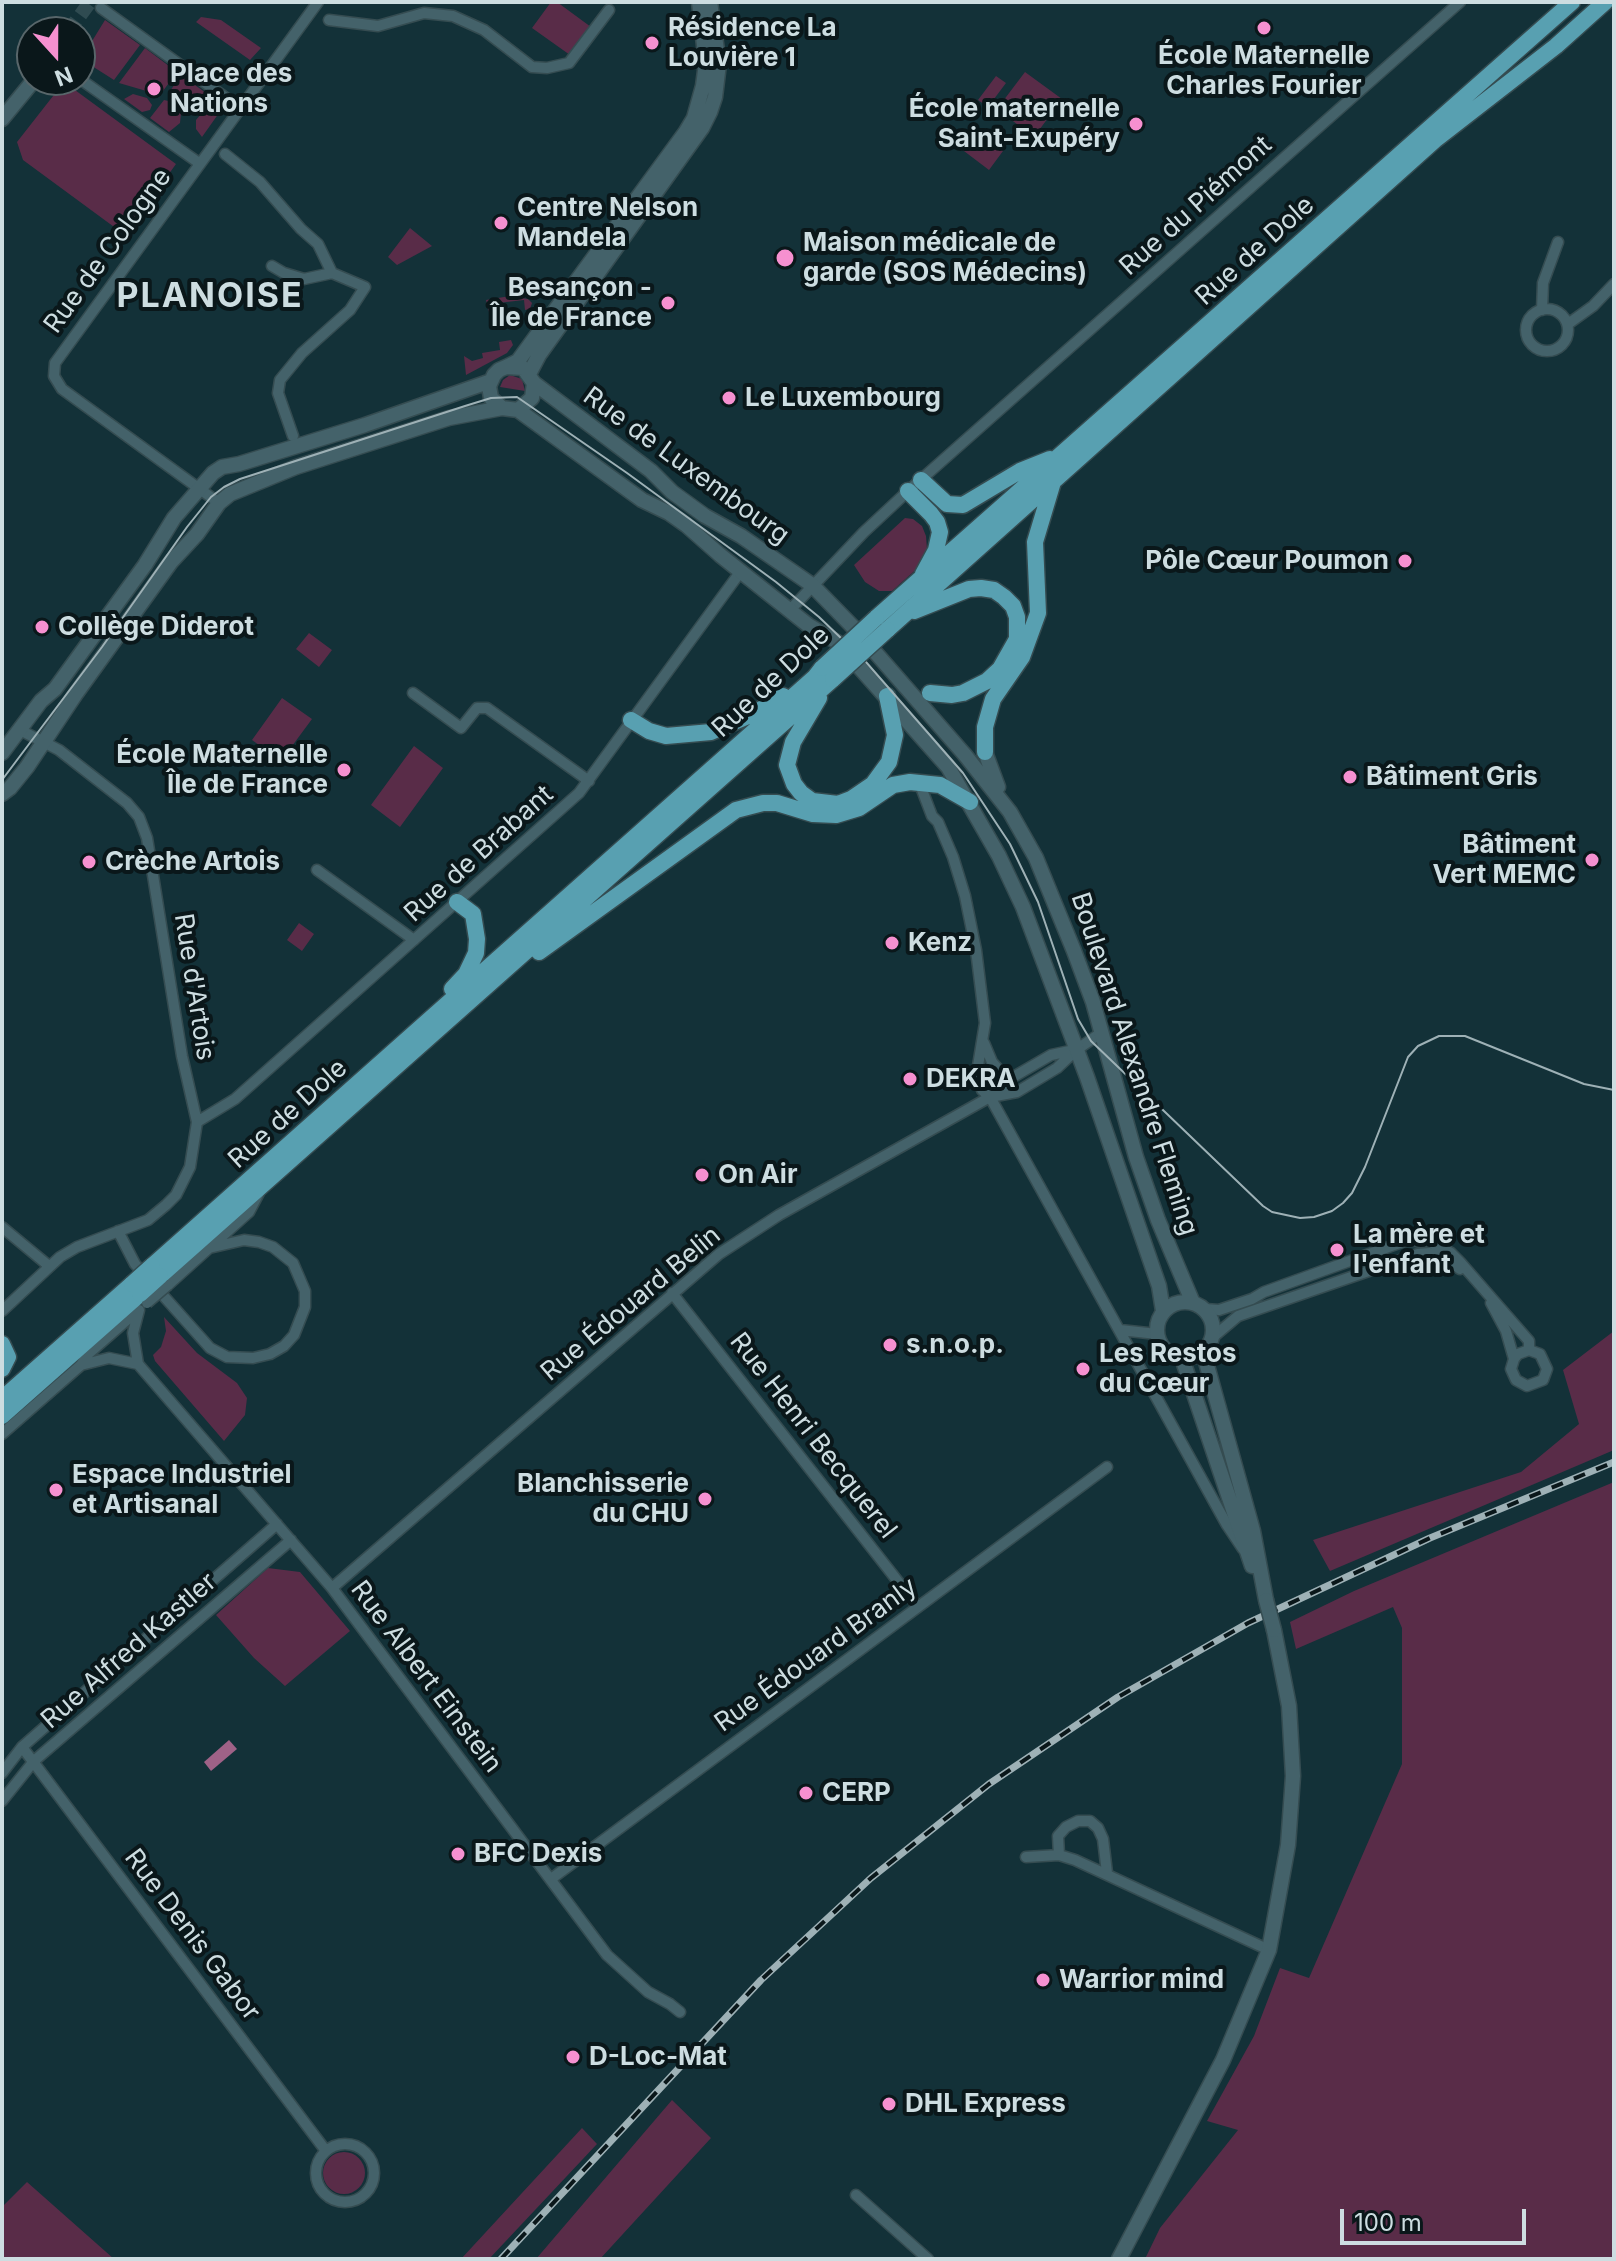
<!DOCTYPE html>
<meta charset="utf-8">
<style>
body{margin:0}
#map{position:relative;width:1616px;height:2261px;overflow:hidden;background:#133138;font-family:Inter,sans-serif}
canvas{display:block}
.frame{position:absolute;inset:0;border:4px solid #cddde1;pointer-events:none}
.north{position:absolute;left:16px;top:16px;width:80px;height:80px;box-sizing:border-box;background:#0a171a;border:2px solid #58666a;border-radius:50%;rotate:159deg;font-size:22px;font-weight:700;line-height:32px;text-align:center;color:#cddde1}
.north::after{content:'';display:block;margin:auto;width:28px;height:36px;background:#f690d0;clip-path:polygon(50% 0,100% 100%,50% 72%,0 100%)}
.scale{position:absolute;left:1340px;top:2209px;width:186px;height:36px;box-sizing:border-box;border:4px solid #cddde1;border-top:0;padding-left:10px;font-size:24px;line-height:28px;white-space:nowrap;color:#cddde1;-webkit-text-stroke:6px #0a171a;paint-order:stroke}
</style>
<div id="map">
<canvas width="1616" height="2261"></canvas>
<div class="frame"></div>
<div class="north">N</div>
<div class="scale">100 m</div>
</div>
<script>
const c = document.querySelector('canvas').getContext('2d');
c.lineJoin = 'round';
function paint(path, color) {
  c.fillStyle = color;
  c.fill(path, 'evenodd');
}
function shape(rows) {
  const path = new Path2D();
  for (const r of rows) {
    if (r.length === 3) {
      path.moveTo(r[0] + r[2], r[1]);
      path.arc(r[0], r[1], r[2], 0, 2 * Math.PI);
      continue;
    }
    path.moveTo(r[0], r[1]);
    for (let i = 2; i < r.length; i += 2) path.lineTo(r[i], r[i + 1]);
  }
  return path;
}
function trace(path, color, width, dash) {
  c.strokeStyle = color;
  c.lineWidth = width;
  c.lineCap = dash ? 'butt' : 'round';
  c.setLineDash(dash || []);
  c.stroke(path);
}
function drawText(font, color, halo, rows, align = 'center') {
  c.font = font + ' Inter,sans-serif';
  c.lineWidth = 8;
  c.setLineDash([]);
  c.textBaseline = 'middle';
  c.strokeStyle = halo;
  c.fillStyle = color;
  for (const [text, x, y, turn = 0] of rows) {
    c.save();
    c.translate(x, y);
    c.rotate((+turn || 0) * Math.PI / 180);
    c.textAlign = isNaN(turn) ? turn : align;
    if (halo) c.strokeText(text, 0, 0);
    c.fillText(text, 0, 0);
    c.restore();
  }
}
const green = shape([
 [551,2,557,2,591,27,570,55,532,28],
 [201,17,221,20,261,48,250,60,196,22],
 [105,20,140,45,114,80,81,59],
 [145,48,177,72,160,95,119,83],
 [1025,72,1062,99,1034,137,997,109],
 [181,75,213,98,209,104,188,104,168,94],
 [996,76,1006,83,988,107,978,100],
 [64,82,176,164,125,235,23,160,17,142],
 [133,94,147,98,152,105,150,110,142,112,124,99],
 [164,100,173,102,181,113,180,123,169,132,150,118],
 [211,110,219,113,202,137,196,129,196,120,202,113],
 [974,130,1003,151,989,170,960,148],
 [410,228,432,246,397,265,388,257],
 [510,296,528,299,532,303,530,309,525,310,524,300,498,303,500,315,490,316,486,300],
 [511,340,513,345,507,353,466,375,464,356,472,361,483,358,482,353,500,350,499,342],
 [510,375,522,379,525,391,500,387,503,380],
 [905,518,913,519,922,526,926,536,927,549,920,566,892,591,879,591,865,582,854,565],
 [309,633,332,650,319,667,296,649],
 [282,698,312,719,281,761,252,740],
 [414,746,443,768,400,827,371,805],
 [299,923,314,934,302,951,287,940],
 [164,1317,197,1353,237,1383,247,1398,245,1415,224,1441,155,1361,153,1355,161,1347,166,1331],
 [1614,1331,1614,1450,1330,1571,1313,1540,1521,1472,1579,1424,1563,1370],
 [1614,1482,1614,2259,1145,2259,1160,2228,1238,2130,1207,2121,1254,2036,1280,1968,1309,1978,1402,1764,1402,1628,1393,1607,1296,1649,1290,1622,1354,1591],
 [268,1568,300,1572,350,1631,285,1686,254,1658,216,1615],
 [672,2100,711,2138,600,2259,536,2259],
 [582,2128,597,2144,489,2259,461,2259],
 [344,2173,21],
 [27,2182,114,2259,2,2259,2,2207]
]);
const water = shape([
 [229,1740,237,1749,211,1771,204,1762]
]);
const secondaryTunnel = shape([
 [68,32,90,2]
]);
const street = shape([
 [101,8,240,108],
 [329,20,378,26,424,13,453,16,484,30,532,67,547,68,569,63,609,10],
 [80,79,199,163],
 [225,154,260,182,301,229,318,244,332,273,365,287,350,310,302,353,280,380,278,393,293,436],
 [272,266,284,273,304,279,332,273],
 [1547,330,21],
 [1542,310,1543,283,1558,242],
 [1568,324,1593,306,1614,284],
 [219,503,62,389,54,376,55,363,318,2],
 [790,610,864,532,908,491,1460,2],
 [413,693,461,728,477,708,487,708,589,781],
 [919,782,932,816,938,822,953,857,965,896,976,950,985,1023,977,1072,982,1090,990,1097,1227,1525,1243,1549],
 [317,870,414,940],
 [984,1043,992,1062,1008,1080],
 [992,1096,1008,1080,1051,1055,1074,1050],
 [197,1122,235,1099,579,793,741,571],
 [2,1227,49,1266],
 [118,1231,135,1264,210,1348,227,1357,253,1358,270,1354,284,1346,294,1335,305,1307,305,1291,293,1263,273,1247,259,1242,244,1240,209,1248],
 [168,1285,249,1212,259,1193],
 [672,1293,918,1607],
 [1491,1303,1506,1331,1514,1359,1511,1369,1516,1380,1527,1386,1543,1380,1547,1369,1540,1354,1529,1350,1518,1354,1514,1359],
 [1205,1309,1219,1310,1252,1299,1264,1292,1405,1241,1429,1241,1451,1253,1460,1262,1529,1341,1529,1350],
 [139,1310,133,1333,138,1364,332,1588,607,1955,648,1992,670,2004,680,2012],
 [2,1311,60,1257,77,1247,148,1220,166,1205,176,1195,190,1167,197,1122,182,1056,147,838,139,817,127,803,59,750,20,730],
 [1120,1330,1157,1334],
 [1212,1338,1238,1316,1418,1254,1430,1253,1443,1256,1460,1269],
 [81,1365,109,1358,138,1364],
 [2,1434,81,1365,88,1354,136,1312],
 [332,1588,719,1254,779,1215,990,1097,1017,1092,1057,1068,1076,1050,1101,1033],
 [22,1747,326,2151],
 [2,1773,22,1747,277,1524],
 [2,1801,34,1761,291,1540],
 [1059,1855,1058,1836,1066,1827,1078,1821,1090,1821,1098,1828,1103,1839,1107,1873],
 [1026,1857,1059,1855,1075,1860,1269,1950],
 [551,1879,1107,1467],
 [345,2173,29],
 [856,2195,928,2259]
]);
const secondary = shape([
 [2,119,34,80],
 [506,367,523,368,534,383,532,398,518,410,502,408,491,398,489,386,494,375,499,370,506,367,518,361,685,133,694,118,703,86,706,63,699,2],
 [529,374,539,355,702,128,710,112,715,97,719,64,710,2],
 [534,383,651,471,672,492,705,516,741,536,812,585,854,628,965,755,1010,812,1036,858,1074,951,1093,1002,1136,1157,1158,1220,1193,1303],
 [518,410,642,500,669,513,686,525,720,555,808,625,837,642,948,767,999,856,1023,907,1087,1077,1159,1286,1163,1311],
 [985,752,998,787],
 [2,753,41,701,55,689,145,565,174,518,213,473,222,467,239,464,365,425,491,381],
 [2,794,10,788,27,767,75,695,171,562,197,534,219,503,230,494,296,467,449,418,502,408],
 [1185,1330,28],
 [1208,1347,1206,1362,1253,1531,1266,1600],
 [1182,1358,1252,1566],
 [1119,2259,1223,2060,1269,1950,1288,1845,1293,1776,1289,1706,1274,1630]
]);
const primary = shape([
 [921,480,947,504,963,505,1020,471,1050,459],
 [908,491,931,514,937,522,940,532,936,550,923,574],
 [914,611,969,589,981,588,994,590,1004,597,1013,606,1017,617,1017,639,1000,669,987,681,963,693,952,695,930,693],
 [876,618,1572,2],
 [887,630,1435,140,1556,46,1605,2],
 [819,698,793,742,787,765,794,784,801,793,812,801,838,804,851,799,873,784,889,762,895,735,887,696],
 [631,720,649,731,666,736,711,732,753,714,783,696],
 [985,752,985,727,993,699,1022,657,1038,613,1035,542,1053,482],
 [539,952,736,810,763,803,777,803,813,814,836,815,859,808,893,785,910,782,940,785,970,802],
 [452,989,466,974,476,953,477,939,473,914,457,902],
 [152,1266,815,677,822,668],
 [160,1276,833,679],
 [2,1344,8,1357,2,1369],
 [2,1399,132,1284],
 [2,1416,140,1294]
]);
const tram = shape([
 [2,780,102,647,187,527,211,497,224,487,240,479,465,406,491,398,517,397,627,473,776,582,819,617,866,662,963,773,1010,844,1038,902,1078,1019,1091,1041,1263,1206,1272,1212,1300,1218,1314,1217,1332,1211,1343,1203,1352,1193,1365,1167,1408,1057,1418,1046,1439,1036,1465,1036,1584,1084,1614,1090]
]);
const rail = shape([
 [501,2259,761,1980,871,1878,989,1784,1118,1697,1248,1623,1430,1538,1614,1462]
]);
const streetBridge = shape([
 [147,1303,168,1285]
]);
const secondaryBridge = shape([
 [1266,1600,1274,1630]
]);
const primaryBridge = shape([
 [822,668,876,618],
 [833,679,887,630],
 [132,1284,152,1266],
 [140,1294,160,1276]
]);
const markers = [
 [1264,28,8,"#f690d0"],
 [652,43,8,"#f690d0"],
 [154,89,8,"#f690d0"],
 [1136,124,8,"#f690d0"],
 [501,223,8,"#f690d0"],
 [785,258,10,"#f690d0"],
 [668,303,8,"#f690d0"],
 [729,398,8,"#f690d0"],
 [1405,561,8,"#f690d0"],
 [42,627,8,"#f690d0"],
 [344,770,8,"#f690d0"],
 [1350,777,8,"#f690d0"],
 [1592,860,8,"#f690d0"],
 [89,862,8,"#f690d0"],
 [892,943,8,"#f690d0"],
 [910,1079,8,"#f690d0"],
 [702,1175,8,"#f690d0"],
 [1337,1250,8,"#f690d0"],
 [890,1345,8,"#f690d0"],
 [1083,1369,8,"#f690d0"],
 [56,1490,8,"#f690d0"],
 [705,1499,8,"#f690d0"],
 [806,1793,8,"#f690d0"],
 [458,1854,8,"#f690d0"],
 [1043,1980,8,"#f690d0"],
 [573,2057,8,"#f690d0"],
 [889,2104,8,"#f690d0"]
];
const poiNames = [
 ["Résidence La",668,28],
 ["Louvière 1",668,58],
 ["École Maternelle",1264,56,"center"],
 ["Charles Fourier",1264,86,"center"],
 ["Place des",170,74],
 ["Nations",170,104],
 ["École maternelle",1120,109,"right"],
 ["Saint-Exupéry",1120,139,"right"],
 ["Centre Nelson",517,208],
 ["Mandela",517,238],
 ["Maison médicale de",803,243],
 ["garde (SOS Médecins)",803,273],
 ["Besançon -",652,288,"right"],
 ["Île de France",652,318,"right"],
 ["Le Luxembourg",745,398],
 ["Pôle Cœur Poumon",1389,561,"right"],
 ["Collège Diderot",58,627],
 ["École Maternelle",328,755,"right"],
 ["Île de France",328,785,"right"],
 ["Bâtiment Gris",1366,777],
 ["Bâtiment",1576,845,"right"],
 ["Vert MEMC",1576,875,"right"],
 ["Crèche Artois",105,862],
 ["Kenz",908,943],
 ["DEKRA",926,1079],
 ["On Air",718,1175],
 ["La mère et",1353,1235],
 ["l'enfant",1353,1265],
 ["s.n.o.p.",906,1345],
 ["Les Restos",1099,1354],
 ["du Cœur",1099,1384],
 ["Espace Industriel",72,1475],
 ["et Artisanal",72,1505],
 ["Blanchisserie",689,1484,"right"],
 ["du CHU",689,1514,"right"],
 ["CERP",822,1793],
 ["BFC Dexis",474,1854],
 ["Warrior mind",1059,1980],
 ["D-Loc-Mat",589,2057],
 ["DHL Express",905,2104]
];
const streetNames = [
 ["Rue du Piémont",1196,206,-42],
 ["Rue de Cologne",108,251,-54],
 ["Rue de Dole",1255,251,-42],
 ["Rue de Luxembourg",686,466,36],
 ["Rue de Dole",771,682,-43],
 ["Rue de Brabant",479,854,-42],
 ["Rue d'Artois",194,987,81],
 ["Boulevard Alexandre Fleming",1134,1064,72],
 ["Rue de Dole",288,1114,-42],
 ["Rue Édouard Belin",631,1304,-40],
 ["Rue Henri Becquerel",813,1436,52],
 ["Rue Alfred Kastler",129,1651,-41],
 ["Rue Édouard Branly",816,1655,-36],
 ["Rue Albert Einstein",426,1677,53],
 ["Rue Denis Gabor",192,1935,53]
];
const districtNames = [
 ["PLANOISE",210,297]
];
paint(green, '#592c48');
paint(water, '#9f6287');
trace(secondaryTunnel, '#2f4b51', 14, [14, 7]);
trace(street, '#354c51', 13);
trace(secondary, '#354c51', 17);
trace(primary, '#354c51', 19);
trace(street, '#44626a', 10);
trace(secondary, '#44626a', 14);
trace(primary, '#58a0b1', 16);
trace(tram, '#9eb1b6', 2);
trace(rail, '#9eb1b6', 7);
trace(rail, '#0a171a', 4, [12]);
trace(streetBridge, '#354c51', 13, []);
trace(secondaryBridge, '#354c51', 17, []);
trace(primaryBridge, '#354c51', 19, []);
trace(streetBridge, '#44626a', 10);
trace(secondaryBridge, '#44626a', 14);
trace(primaryBridge, '#58a0b1', 16);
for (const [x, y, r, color] of markers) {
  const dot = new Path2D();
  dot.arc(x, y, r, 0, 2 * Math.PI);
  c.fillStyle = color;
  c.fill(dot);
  trace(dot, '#0a171a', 3);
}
drawText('bold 26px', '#cddde1', '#0a171a', poiNames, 'left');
drawText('26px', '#cddde1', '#0a171a', streetNames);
c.letterSpacing = '2px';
drawText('bold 34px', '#cddde1', '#0a171a', districtNames);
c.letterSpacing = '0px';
</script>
